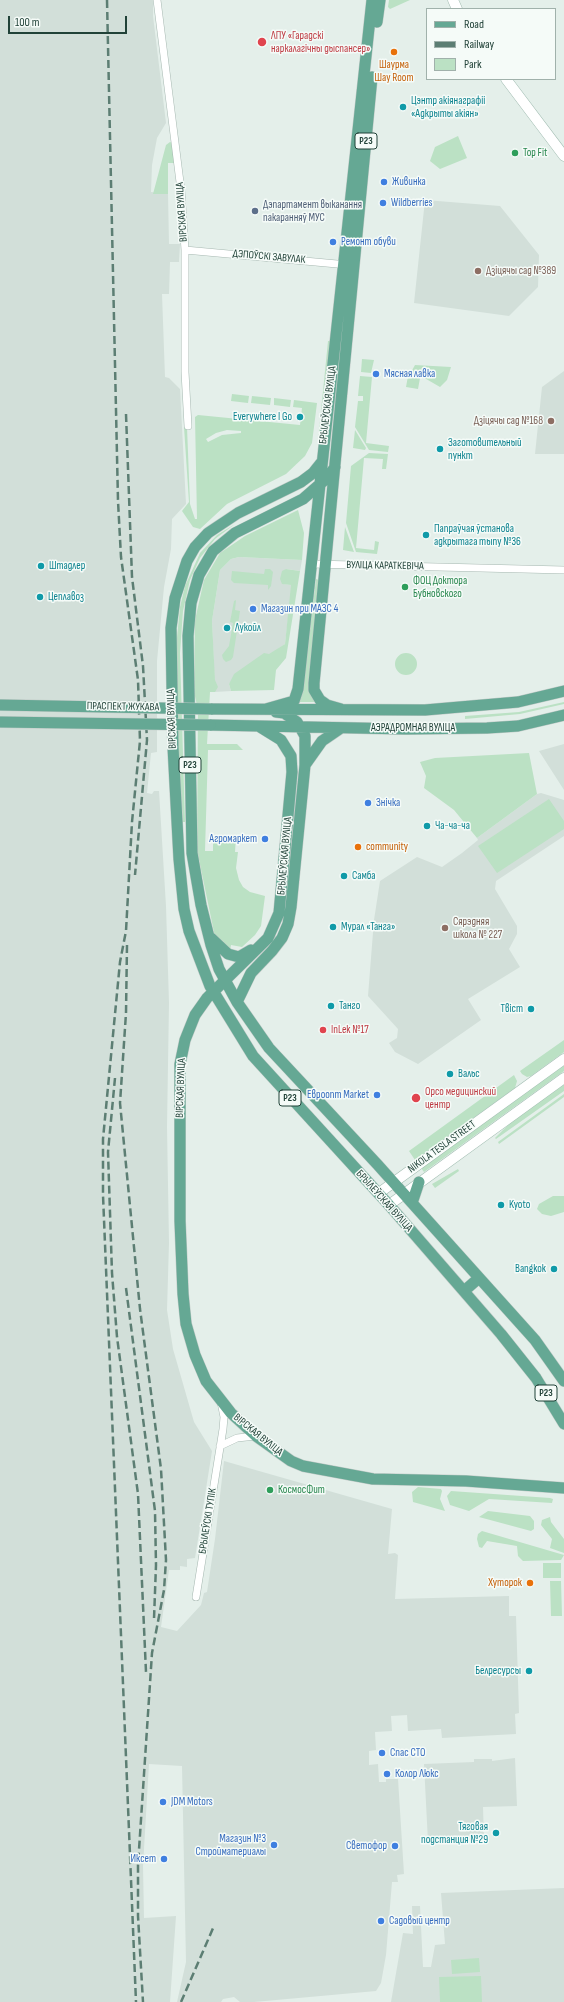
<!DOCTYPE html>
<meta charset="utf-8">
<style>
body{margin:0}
#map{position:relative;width:564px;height:2002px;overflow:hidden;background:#e4efea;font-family:"Sofia Sans Condensed",sans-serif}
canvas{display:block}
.legend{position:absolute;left:426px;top:8px;width:130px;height:72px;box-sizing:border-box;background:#f5fbf8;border:1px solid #a0b1ab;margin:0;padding:5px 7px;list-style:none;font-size:12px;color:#214238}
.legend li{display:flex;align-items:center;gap:8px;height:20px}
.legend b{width:20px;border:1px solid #a0b1ab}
.scale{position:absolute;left:8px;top:16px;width:119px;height:18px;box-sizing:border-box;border:2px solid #214238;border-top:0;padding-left:5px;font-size:12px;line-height:14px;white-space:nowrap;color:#214238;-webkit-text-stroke:3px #f5fbf8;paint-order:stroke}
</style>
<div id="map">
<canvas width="564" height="2002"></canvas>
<ul class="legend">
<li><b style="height:5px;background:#65a894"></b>Road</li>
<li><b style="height:5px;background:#5c7e73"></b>Railway</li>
<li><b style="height:11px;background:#bbe1c4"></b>Park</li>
</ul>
<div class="scale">100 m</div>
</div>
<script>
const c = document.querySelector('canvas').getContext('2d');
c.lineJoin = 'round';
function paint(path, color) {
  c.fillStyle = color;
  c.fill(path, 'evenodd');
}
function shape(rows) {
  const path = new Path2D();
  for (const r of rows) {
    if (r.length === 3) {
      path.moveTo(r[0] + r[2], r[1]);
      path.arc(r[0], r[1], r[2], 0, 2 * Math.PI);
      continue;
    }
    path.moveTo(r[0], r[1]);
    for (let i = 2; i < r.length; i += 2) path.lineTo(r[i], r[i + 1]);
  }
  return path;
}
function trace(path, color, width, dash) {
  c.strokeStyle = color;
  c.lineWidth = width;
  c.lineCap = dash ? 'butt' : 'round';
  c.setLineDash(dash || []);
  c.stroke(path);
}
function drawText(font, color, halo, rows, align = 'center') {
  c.font = font + ' "Sofia Sans Condensed",sans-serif';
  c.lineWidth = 3;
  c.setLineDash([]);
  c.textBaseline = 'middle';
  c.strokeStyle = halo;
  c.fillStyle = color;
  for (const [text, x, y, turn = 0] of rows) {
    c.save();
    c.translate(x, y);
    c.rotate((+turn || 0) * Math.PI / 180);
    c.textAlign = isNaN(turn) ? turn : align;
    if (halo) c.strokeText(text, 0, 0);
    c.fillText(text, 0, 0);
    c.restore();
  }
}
const built = shape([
 [0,0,153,0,153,16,166,123,157,138,152,165,151,192,168,194,169,244,180,244,179,262,170,262,169,294,162,294,165,377,169,378,180,389,186,504,172,519,171,549,164,587,157,661,157,752,151,753,147,793,152,794,154,791,159,791,166,906,169,1003,167,1127,169,1243,167,1310,173,1349,194,1422,212,1451,195,1558,187,1559,187,1567,180,1566,180,1570,169,1570,161,1627,177,1631,201,1605,204,1593,207,1592,215,1539,224,1461,392,1509,388,1554,395,1553,398,1555,395,1599,509,1596,509,1616,516,1616,519,1713,515,1714,516,1734,442,1738,441,1729,408,1731,407,1715,391,1716,392,1731,375,1732,376,1750,369,1751,369,1765,378,1764,379,1782,386,1782,386,1779,398,1779,404,1874,397,1875,398,1882,392,1882,386,1955,381,1983,376,1991,254,2002,240,2002,234,1997,223,1999,221,2002,177,2002,186,1962,182,1766,149,1764,143,1866,144,1918,176,1916,170,2002,0,2002],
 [425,200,500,206,539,255,538,287,509,316,414,303],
 [564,371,564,454,535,454,542,387],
 [239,557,302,560,300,571,286,569,284,584,292,585,285,644,229,684,231,691,215,692,212,621,220,570,231,559],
 [564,744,564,790,539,751],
 [541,793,564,800,564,836,496,881,495,889,517,926,517,934,509,949,520,967,468,999,481,1020,418,1064,395,1052,389,1043,397,1038,398,1029,368,996,374,920,380,881,417,857,442,867,462,853,478,840,477,838,537,794],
 [515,1758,517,1806,483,1807,484,1840,428,1842,424,1764,474,1762,474,1759,492,1759,492,1761],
 [564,1888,564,2002,391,2002,403,1933,413,1934,412,1906,420,1906,423,1967,431,1967,435,1945,445,1944,441,1893]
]);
const green = shape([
 [389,0,410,0,390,9,388,7],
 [458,136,467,158,440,169,430,161,435,147],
 [170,142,173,143,176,163,168,163,168,194,153,194,166,145],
 [328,341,330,341,321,441,318,441],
 [362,359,374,360,371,373,361,372],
 [415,365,451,367,447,380,440,387,421,376,410,374],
 [360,376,372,377,366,443,389,446,388,452,369,450,355,427,358,401,363,401,363,396,358,396],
 [408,376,420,378,418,389,406,387],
 [232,394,249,396,248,403,231,401],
 [252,396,271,398,270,405,251,403],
 [274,398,291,400,290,407,274,405],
 [294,400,317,403,312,443,305,456,286,474,227,504,200,529,193,527,182,511,189,502,184,427,187,427,190,504,195,519,197,519,195,417,198,415,300,425,302,408,293,407],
 [227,430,241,431,241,433,222,435,208,442,206,439,216,433],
 [355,430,366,448,365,450,353,448],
 [369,453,388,454,386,469,382,469,383,459,364,458,356,548,374,550,375,541,379,542,377,554,356,552,346,523,351,466],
 [298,510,304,533,302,560,239,557,231,559,220,570,212,621,215,680,218,687,215,692,210,692,207,744,237,744,243,750,208,750,205,851,213,851,213,836,236,837,235,852,238,852,236,868,239,880,243,887,250,892,265,896,261,926,255,935,242,947,231,945,230,951,215,937,197,850,198,710,194,692,195,620,204,580,220,553,245,536],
 [235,524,215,539,200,558,190,580,183,611,180,653,185,822,183,822,178,759,176,647,180,607,185,586,200,553,217,535],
 [345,527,354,552,343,550],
 [265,569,270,569,273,572,271,586,268,590,268,585,234,583,231,580,232,571,264,574],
 [286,569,300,571,286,658,276,670,274,690,231,691,229,684,234,674,264,653,269,654,285,644,291,585,282,584,280,579,282,571],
 [316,579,319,580,311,680,319,702,295,702,304,680],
 [236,600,235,610,240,611,233,657,231,660,226,662,223,659,222,655,229,646,233,623,230,622,234,601],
 [406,664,11],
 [564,702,564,704,520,714,465,719,465,716,519,712],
 [529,753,537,794,477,838,454,810,424,788,426,776,420,762,435,758],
 [549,799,564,821,564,829,497,873,478,846],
 [564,1040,564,1052,531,1076,527,1077,522,1074,520,1071],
 [564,1064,564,1071,424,1172,421,1168],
 [514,1075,517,1081,515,1088,415,1160,409,1151],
 [564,1084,564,1091,496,1139,495,1138,512,1121],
 [564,1094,564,1097,499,1144,498,1142],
 [458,1169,459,1171,435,1188,432,1184],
 [553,1196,564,1196,564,1212,551,1216,542,1214,537,1209,539,1204],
 [418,1487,441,1489,442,1491,440,1499,445,1511,413,1502,412,1492],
 [451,1491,550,1498,553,1499,552,1503,489,1499,469,1511,450,1505,447,1496],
 [488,1511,530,1516,534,1521,534,1529,531,1531,479,1517],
 [550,1517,551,1522,564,1539,564,1553,550,1548,552,1539,541,1525,542,1520],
 [482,1531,564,1555,561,1560,523,1561,518,1556,517,1546,487,1541,482,1548,479,1547,477,1539,478,1534],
 [543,1563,561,1563,561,1578,543,1578],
 [550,1581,561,1581,562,1616,551,1616],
 [479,1958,480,1972,452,1974,451,1960],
 [481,1976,482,2002,440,2002,439,1977]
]);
const street = shape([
 [157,0,181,190,185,250,185,372,188,426],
 [185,250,348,265],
 [312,564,564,570],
 [220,1446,237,1438,256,1436],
 [196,1597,223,1429,224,1417,221,1402]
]);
const secondary = shape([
 [453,0,457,9],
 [506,79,564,156],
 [379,1193,564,1059],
 [389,1205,564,1078]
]);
const primary = shape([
 [377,22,380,0],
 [321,463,313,473,301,482,238,513,208,533,195,547,187,561,175,598,171,628,173,747,179,859,184,909,189,931,210,986,253,1056,389,1205,501,1334,536,1378,564,1424],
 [335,467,327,478,303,499,235,533,213,551,199,575,191,603,188,636,192,853,201,905,211,945,219,969,237,1002,269,1048,377,1164,535,1340,564,1381],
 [211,709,425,710,518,702,564,691],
 [266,709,294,701,298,689,372,0],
 [341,709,327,705,320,700,314,690,314,683,372,77],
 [210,725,406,729,487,728,518,726,564,715],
 [260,727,281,740,291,756,292,772,279,913,268,938,207,998,195,1015,185,1040,180,1064,180,1221,183,1294,186,1324,195,1355,206,1381,231,1413,256,1436,291,1461,303,1466,373,1479,466,1481,564,1488],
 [305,765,322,741,341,728],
 [211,938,228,954,239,957,251,950],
 [237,1002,251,973,272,951,282,938,288,924,291,907,305,765,305,736,297,722,284,713,276,712],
 [412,1203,419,1182],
 [464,1291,479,1278]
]);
const rail = shape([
 [107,0,118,501,121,557,138,680,140,741,132,822,126,931,120,962,103,1139,103,1195,136,2002],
 [126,414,132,577,143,666,147,740,135,875],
 [127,945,126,1013,120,1103,140,1309,161,1469,166,1560,164,1590,152,1653,138,1865,138,1916,143,2002],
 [115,1078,108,1152,112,1273,117,1337,138,1494,146,1672],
 [126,1288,155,1511,156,1565,154,1619],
 [181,2002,214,1926]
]);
const primaryBridge = shape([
 [0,705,211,709],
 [0,722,210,725]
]);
const markers = [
 [262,42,5,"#e0444e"],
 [394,52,4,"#e8710a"],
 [403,107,4,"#0f9aa8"],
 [515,153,4,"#2e9e5b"],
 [384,182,4,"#3f7fe0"],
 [383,203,4,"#3f7fe0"],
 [255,211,4,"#5c6f8a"],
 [333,242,4,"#3f7fe0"],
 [478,271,4,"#8d6e63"],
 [376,374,4,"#3f7fe0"],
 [300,417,4,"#0f9aa8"],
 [551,421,4,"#8d6e63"],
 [440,449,4,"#0f9aa8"],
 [426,535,4,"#0f9aa8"],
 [41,566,4,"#0f9aa8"],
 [405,587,4,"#2e9e5b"],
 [40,597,4,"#0f9aa8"],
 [253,609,4,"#3f7fe0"],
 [227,628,4,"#0f9aa8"],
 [368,803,4,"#3f7fe0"],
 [427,826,4,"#0f9aa8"],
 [265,839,4,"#3f7fe0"],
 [358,847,4,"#e8710a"],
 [344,876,4,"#0f9aa8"],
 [333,927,4,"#0f9aa8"],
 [445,928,4,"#8d6e63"],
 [331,1006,4,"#0f9aa8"],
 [531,1009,4,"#0f9aa8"],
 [323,1030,4,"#e0444e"],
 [450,1074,4,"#0f9aa8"],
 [377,1095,4,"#3f7fe0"],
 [416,1098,5,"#e0444e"],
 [501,1205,4,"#0f9aa8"],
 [554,1269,4,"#0f9aa8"],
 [270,1490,4,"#2e9e5b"],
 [530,1583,4,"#e8710a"],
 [529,1671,4,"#0f9aa8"],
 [382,1753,4,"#3f7fe0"],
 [387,1774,4,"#3f7fe0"],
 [163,1802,4,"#3f7fe0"],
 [496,1833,4,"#0f9aa8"],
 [274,1845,4,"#3f7fe0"],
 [395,1846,4,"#3f7fe0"],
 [164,1859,4,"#3f7fe0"],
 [381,1921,4,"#3f7fe0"]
];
const shields = [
 [366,141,22],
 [190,765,22],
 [290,1098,22],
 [546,1393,22]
];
const shieldNames = [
 ["Р23",366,141],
 ["Р23",190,765],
 ["Р23",290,1098],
 ["Р23",546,1393]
];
const healthNames = [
 ["ЛПУ «Гарадскі",271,36],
 ["наркалагічны дыспансер»",271,49],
 ["InLek №17",331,1030],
 ["Орсо медицинский",425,1092],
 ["центр",425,1105]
];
const foodNames = [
 ["Шаурма",394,65],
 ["Шау Room",394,78],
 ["community",366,847,"left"],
 ["Хуторок",522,1583,"right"]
];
const cultureNames = [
 ["Цэнтр акіянаграфіі",411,101],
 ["«Адкрыты акіян»",411,114],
 ["Everywhere I Go",292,417,"right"],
 ["Заготовительный",448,443],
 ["пункт",448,456],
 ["Папраўчая ўстанова",434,529],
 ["адкрытага тыпу №36",434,542],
 ["Штадлер",49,566],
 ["Цеплавоз",48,597],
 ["Лукойл",235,628],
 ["Ча-ча-ча",435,826],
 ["Самба",352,876],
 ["Мурал «Танга»",341,927],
 ["Танго",339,1006],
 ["Твіст",523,1009,"right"],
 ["Вальс",458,1074],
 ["Kyoto",509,1205],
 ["Bangkok",546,1269,"right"],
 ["Белресурсы",521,1671,"right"],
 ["Тяговая",488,1827,"right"],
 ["подстанция №29",488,1840,"right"]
];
const leisureNames = [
 ["Top Fit",523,153],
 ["ФОЦ Доктора",413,581],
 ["Бубновского",413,594],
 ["КосмосФит",278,1490]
];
const shopNames = [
 ["Живинка",392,182],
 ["Wildberries",391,203],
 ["Ремонт обуви",341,242],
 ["Мясная лавка",384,374],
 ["Магазин при МАЗС 4",261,609],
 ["Знічка",376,803],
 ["Агромаркет",257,839,"right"],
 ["Евроопт Market",369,1095,"right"],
 ["Спас СТО",390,1753],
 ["Колор Люкс",395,1774],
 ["JDM Motors",171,1802],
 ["Магазин №3",266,1839,"right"],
 ["Стройматериалы",266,1852,"right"],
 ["Светофор",387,1846,"right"],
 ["Иксет",156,1859,"right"],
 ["Садовый центр",389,1921]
];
const serviceNames = [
 ["Дэпартамент выканання",263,205],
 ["пакаранняў МУС",263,218]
];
const streetNames = [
 ["ВІРСКАЯ ВУЛІЦА",182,212,-94],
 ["ДЭПОЎСКІ ЗАВУЛАК",269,257,5],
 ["БРЫЛЕЎСКАЯ ВУЛІЦА",328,405,-83],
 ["ВУЛІЦА КАРАТКЕВІЧА",385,566,1],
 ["ПРАСПЕКТ ЖУКАВА",123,707,1],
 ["ВІРСКАЯ ВУЛІЦА",172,719,-92],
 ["АЭРАДРОМНАЯ ВУЛІЦА",413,728],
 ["БРЫЛЕЎСКАЯ ВУЛІЦА",285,856,-85],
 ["ВІРСКАЯ ВУЛІЦА",181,1088,-88],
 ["NIKOLA TESLA STREET",442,1147,-36],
 ["БРЫЛЕЎСКАЯ ВУЛІЦА",384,1201,48],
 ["ВІРСКАЯ ВУЛІЦА",258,1435,39],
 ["БРЫЛЕЎСКІ ТУПІК",208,1521,-81]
];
const educationNames = [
 ["Дзіцячы сад №389",486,271],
 ["Дзіцячы сад №168",543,421,"right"],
 ["Сярэдняя",453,922],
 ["школа № 227",453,935]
];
paint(built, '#d2dfd9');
paint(green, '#bbe1c4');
trace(street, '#a6b8b1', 8);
trace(secondary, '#a1bcb1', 11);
trace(primary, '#c1cac7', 12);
trace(street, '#fff', 7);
trace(secondary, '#fff', 10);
trace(primary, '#65a894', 11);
trace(rail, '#5c7e73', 2.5, [8, 4]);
trace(primaryBridge, '#c1cac7', 12, []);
trace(primaryBridge, '#65a894', 11);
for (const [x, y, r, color] of markers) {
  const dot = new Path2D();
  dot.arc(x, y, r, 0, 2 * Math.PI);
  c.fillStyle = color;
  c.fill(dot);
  trace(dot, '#f5fbf8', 1.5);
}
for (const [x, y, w] of shields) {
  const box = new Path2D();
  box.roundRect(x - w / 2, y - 8, w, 16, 3);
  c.fillStyle = '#f5fbf8';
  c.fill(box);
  trace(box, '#214238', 1);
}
drawText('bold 10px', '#214238', null, shieldNames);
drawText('11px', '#be3a42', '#f5fbf8', healthNames, 'left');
drawText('11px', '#c56008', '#f5fbf8', foodNames);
drawText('11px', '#0d838f', '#f5fbf8', cultureNames, 'left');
drawText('11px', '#27864d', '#f5fbf8', leisureNames, 'left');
drawText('11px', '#366cbe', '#f5fbf8', shopNames, 'left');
drawText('11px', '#4e5e75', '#f5fbf8', serviceNames, 'left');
drawText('11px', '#214238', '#f5fbf8', streetNames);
drawText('11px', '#785e54', '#f5fbf8', educationNames, 'left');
</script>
